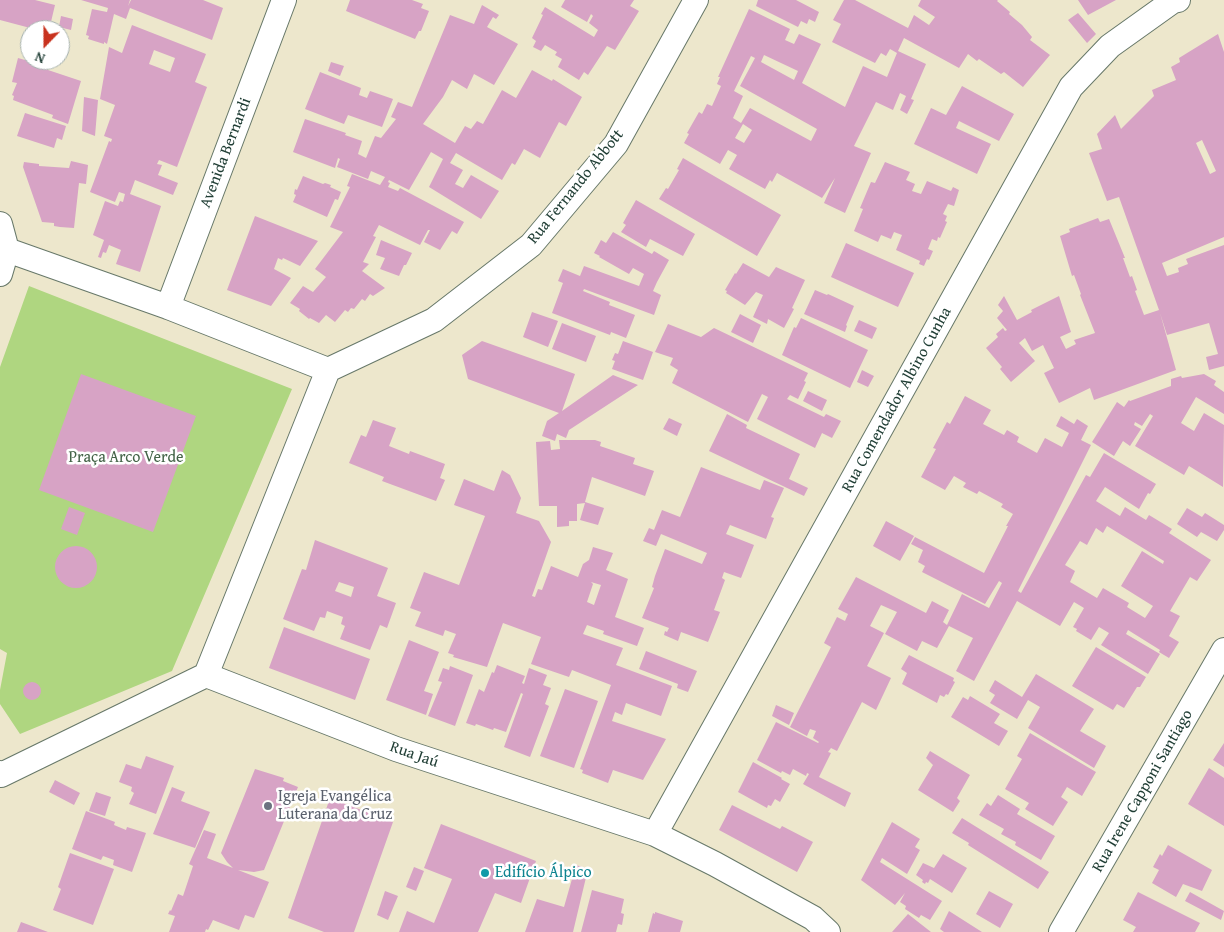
<!DOCTYPE html>
<meta charset="utf-8">
<style>
body{margin:0}
#map{position:relative;width:1224px;height:932px;overflow:hidden;background:#ede7cc;font-family:"Gentium Book Plus",serif}
canvas{display:block}
.north{position:absolute;left:20px;top:20px;width:50px;height:50px;box-sizing:border-box;background:#fff;border:1px solid #a5b1ae;border-radius:50%;rotate:202deg;font-size:14px;font-weight:700;line-height:20px;text-align:center;color:#1f3d34}
.north::after{content:'';display:block;margin:auto;width:18px;height:22px;background:#c8321e;clip-path:polygon(50% 0,100% 100%,50% 72%,0 100%)}
</style>
<div id="map">
<canvas width="1224" height="932"></canvas>
<div class="north">N</div>
</div>
<script>
const c = document.querySelector('canvas').getContext('2d');
c.lineJoin = 'round';
function paint(path, color) {
  c.fillStyle = color;
  c.fill(path, 'evenodd');
}
function shape(rows) {
  const path = new Path2D();
  for (const r of rows) {
    if (r.length === 3) {
      path.moveTo(r[0] + r[2], r[1]);
      path.arc(r[0], r[1], r[2], 0, 2 * Math.PI);
      continue;
    }
    path.moveTo(r[0], r[1]);
    for (let i = 2; i < r.length; i += 2) path.lineTo(r[i], r[i + 1]);
  }
  return path;
}
function trace(path, color, width, dash) {
  c.strokeStyle = color;
  c.lineWidth = width;
  c.lineCap = dash ? 'butt' : 'round';
  c.setLineDash(dash || []);
  c.stroke(path);
}
function drawText(font, color, halo, rows, align = 'center') {
  c.font = font + ' "Gentium Book Plus",serif';
  c.lineWidth = 5;
  c.setLineDash([]);
  c.textBaseline = 'middle';
  c.strokeStyle = halo;
  c.fillStyle = color;
  for (const [text, x, y, turn = 0] of rows) {
    c.save();
    c.translate(x, y);
    c.rotate((+turn || 0) * Math.PI / 180);
    c.textAlign = isNaN(turn) ? turn : align;
    if (halo) c.strokeText(text, 0, 0);
    c.fillText(text, 0, 0);
    c.restore();
  }
}
const green = shape([
 [29,286,292,389,172,671,20,734,0,704,0,690,7,653,0,649,0,367]
]);
const building = shape([
 [0,0,35,0,55,5,50,26,36,22,34,29,0,20],
 [81,0,130,0,128,6,131,0,203,0,223,8,212,40,130,8,126,19,114,14,107,44,104,42,104,44,88,39,89,36,86,35,92,9,107,12,108,8],
 [350,0,412,0,423,4,421,8,429,11,421,31,419,31,415,39,346,11],
 [565,0,634,0,630,6,639,11,615,50,607,46,588,75,584,72,579,80,558,67,562,59,555,55,557,52,545,45,541,51,533,47,536,41,532,38,543,15,541,14,545,7,594,37,598,30,589,23,593,16,591,14,587,22,561,7],
 [758,0,796,0,819,12,815,22,809,19,807,24,801,21,798,27,756,6],
 [844,0,855,0,908,28,914,15,929,25,935,17,918,6,921,0,998,0,997,1,1010,12,1009,14,1022,25,1032,37,1030,40,1050,55,1023,87,1004,72,1001,74,979,59,977,61,968,54,959,68,904,38,898,51,926,64,911,99,914,100,907,114,900,110,906,96,900,93,893,110,876,102,854,146,871,153,845,213,824,203,835,178,822,198,777,173,772,182,770,180,765,189,729,169,737,155,728,150,720,164,684,143,689,134,687,133,699,112,702,114,707,104,712,106,721,86,717,84,720,77,718,77,749,9,790,29,785,40,794,44,799,34,821,44,802,83,845,107,863,66,887,77,897,53,890,49,886,56,881,53,875,63,832,42,841,24,833,20],
 [764,55,798,71,794,80,761,62],
 [751,56,755,58,740,86,817,129,811,141,750,108,741,123,733,118,743,96,734,91],
 [743,124,752,130,744,143,735,138],
 [1078,0,1116,0,1088,15],
 [482,5,499,15,496,19,493,17,487,27,518,44,494,85,474,74,467,89,452,80,443,97,423,124,455,143,465,126,471,129,477,121,483,124,502,90,516,98,532,70,552,81,553,79,582,97,566,126,559,122,540,158,524,149,515,165,512,163,502,180,456,153,450,163,463,170,455,184,463,188,471,175,499,191,481,219,429,187,443,159,431,152,409,190,389,180,388,182,390,183,388,187,398,191,400,188,464,222,457,234,452,231,440,250,424,242,430,230,428,230,420,245,379,225,373,236,376,237,363,262,369,264,362,271,385,288,373,296,370,294,365,301,362,299,354,309,351,308,348,312,345,310,335,322,326,315,319,323,310,318,309,319,299,311,300,309,290,303,303,286,313,292,326,277,315,269,343,232,330,227,350,187,347,186,352,174,380,185,385,177,371,171,368,179,337,167,340,159,338,158,335,168,293,152,305,119,346,133,345,135,362,141,358,154,366,158,375,136,381,138,396,119,391,117,398,102,412,107,450,15,474,24],
 [1078,13,1096,34,1087,43,1068,20],
 [61,16,73,19,71,30,59,27],
 [132,25,206,54,195,82,207,87,177,167,159,160,157,164,162,165,158,175,178,183,173,195,135,180,130,194,161,206,140,272,116,264,121,250,109,245,106,253,103,252,101,258,98,257,104,240,93,235,105,201,118,206,120,201,123,202,125,194,119,192,115,202,90,192,109,141,111,142,112,139,104,136,115,105,100,99,109,47,122,53],
 [154,50,175,58,170,72,149,64],
 [1218,34,1224,52,1224,237,1162,263,1167,276,1179,272,1178,268,1188,264,1186,259,1224,245,1224,366,1209,370,1206,357,1218,354,1209,323,1167,335,1160,313,1176,370,1094,400,1090,388,1059,403,1044,373,1054,368,1043,345,1032,351,1025,338,1019,343,1035,361,1011,382,1000,369,1002,367,986,348,998,337,996,334,1003,328,1005,331,1007,330,997,318,1003,311,998,305,1004,296,1017,320,1032,312,1031,310,1059,296,1071,332,1060,337,1066,349,1076,344,1074,340,1095,333,1080,295,1081,294,1074,275,1072,276,1060,236,1070,232,1069,229,1098,218,1100,222,1109,219,1125,258,1123,258,1130,277,1132,276,1137,290,1135,291,1144,315,1159,310,1119,197,1107,201,1089,153,1102,149,1097,134,1115,115,1121,129,1154,96,1152,90,1176,80,1171,67,1180,62,1179,58],
 [1202,140,1216,171,1210,174,1196,143],
 [18,58,46,66,45,69,81,81,68,124,52,118,53,115,13,100,14,96,12,95,17,83,12,82],
 [331,62,344,66,340,76,328,71],
 [320,72,361,88,359,95,367,98,370,91,393,99,382,127,348,115,344,124,305,109],
 [962,86,1014,114,999,141,959,121,956,128,991,144,977,174,914,144,931,108,946,115],
 [84,97,98,100,95,136,82,131],
 [25,113,66,126,62,140,57,138,54,148,17,136],
 [683,158,781,215,757,256,659,199,666,188,668,189,679,170,677,169],
 [71,161,88,165,86,184,79,183,74,228,60,227,54,226,54,223,42,222,23,167,24,162,39,164,39,166,69,168],
 [885,162,910,172,906,180,915,184,912,191,921,194,927,181,951,191,953,187,959,190,954,206,948,204,943,214,947,216,945,221,947,222,940,238,938,237,937,241,932,239,928,249,933,251,929,260,927,259,924,266,919,264,920,261,896,250,902,235,894,232,891,239,881,235,878,242,854,231,863,209,860,208,871,182,875,183],
 [303,176,323,184,325,183,331,185,330,187,341,192,338,200,335,199,327,217,293,202,296,195,294,194,295,189,297,190],
 [636,200,695,234,683,256,650,239,646,247,621,232,626,225,623,223],
 [255,216,318,241,300,266,283,258,282,260,278,258,274,269,291,278,271,306,227,290],
 [613,232,652,254,654,251,669,260,657,282,653,291,661,295,654,315,584,289,583,291,610,302,609,305,635,315,626,338,611,332,610,335,552,313,563,283,558,281,563,269,580,276,584,266,639,286,644,274,633,268,629,274,599,257,600,256,594,253,601,240,606,243],
 [381,240,412,253,406,265,404,265,399,276,380,269,385,258,376,255],
 [846,243,914,273,898,307,831,277],
 [743,263,769,277,776,267,805,280,792,308,794,309,784,328,768,319,767,324,753,317,763,295,756,292,745,305,726,293,727,291,725,290,735,273,736,274],
 [815,290,827,295,828,294,854,306,846,325,847,326,845,332,804,314],
 [532,312,558,321,548,347,523,337],
 [740,314,761,325,753,343,731,332],
 [801,318,868,350,850,388,782,355,794,327,796,328],
 [859,320,877,328,872,339,854,331],
 [562,323,596,336,586,362,552,349],
 [668,324,701,337,714,328,808,373,804,381,806,382,798,399,790,395,787,399,824,417,826,414,841,421,832,438,822,433,815,448,757,419,768,397,762,394,748,422,672,383,678,370,670,365,673,358,655,352],
 [482,341,575,374,562,411,613,375,638,385,569,430,566,438,557,434,555,441,542,436,547,421,559,413,468,379,462,355],
 [623,341,653,352,643,380,612,369,615,361,612,360,615,353,618,354],
 [862,370,874,376,868,387,857,382],
 [81,374,196,416,153,532,39,490],
 [1204,374,1216,381,1214,385,1224,392,1224,414,1196,397,1181,423,1194,431,1204,413,1224,425,1223,487,1189,466,1184,475,1135,446,1153,416,1150,414,1142,426,1135,422,1134,425,1141,429,1130,446,1123,441,1114,456,1092,442,1117,402,1124,407,1129,400,1130,401,1171,386,1171,379,1181,376,1182,378],
 [808,391,827,400,822,411,803,401],
 [965,396,991,410,983,424,1004,435,1007,430,1019,437,1017,442,1037,453,1045,438,1062,447,1069,433,1056,426,1061,416,1074,424,1077,419,1088,426,1081,440,1091,445,1018,591,1021,593,1086,475,1090,477,1104,453,1156,484,1150,494,1148,493,1139,509,1105,487,1096,501,1120,516,1125,507,1146,520,1149,515,1172,529,1169,533,1211,560,1197,581,1190,577,1170,611,1180,616,1169,636,1179,642,1169,658,1159,652,1160,650,1128,630,1126,634,1160,654,1148,674,1101,645,1109,633,1099,627,1091,640,1076,631,1077,629,1073,627,1084,608,1074,602,1060,626,1017,601,974,681,956,671,973,638,949,626,937,648,922,641,917,651,885,634,897,612,881,605,870,626,884,633,867,666,891,678,876,710,862,702,837,751,831,748,828,752,831,753,819,777,851,793,845,807,803,784,809,774,807,773,806,776,793,769,790,775,782,771,781,773,757,760,776,722,818,743,819,742,813,738,816,731,810,729,807,736,790,727,831,647,824,643,837,617,845,621,848,614,838,609,856,577,926,613,932,601,949,610,943,622,947,625,962,594,989,608,1002,583,999,581,985,604,922,572,925,566,918,562,923,550,911,544,915,537,984,573,1008,526,1006,526,1013,514,1001,507,1003,504,979,491,977,494,963,487,966,483,954,476,945,490,921,477,936,449,933,448,947,422,950,424],
 [1107,526,1164,561,1163,564,1142,551,1121,586,1153,606,1145,618,1127,607,1129,603,1103,588,1097,598,1070,582,1075,571,1065,565,1080,541,1087,545,1096,528,1103,533],
 [727,414,747,425,746,428,800,454,789,479,808,488,804,496,709,451],
 [669,418,682,424,677,436,663,429],
 [373,420,396,428,389,446,409,454,410,451,445,464,440,478,445,480,436,501,382,481,384,477,349,463,361,435,366,437],
 [559,440,595,440,601,442,600,446,635,458,633,464,654,471,645,496,592,477,585,502,604,508,598,525,580,520,585,503,577,504,577,521,569,521,569,526,557,527,557,506,539,506,536,442,550,441,551,450,560,449],
 [701,467,760,490,764,480,784,488,771,517,774,518,766,539,730,525,726,534,754,545,741,578,724,572,722,578,725,580,714,610,720,612,708,642,681,632,678,641,664,635,665,631,667,632,669,628,642,618,654,588,652,587,655,576,665,549,702,564,707,553,661,534,656,546,643,541,649,528,654,530,662,510,680,517],
 [502,470,510,475,521,498,516,513,539,521,551,542,532,596,535,597,538,589,542,590,551,566,578,577,583,564,589,560,593,547,613,553,606,570,628,579,615,617,644,628,637,646,603,634,604,631,587,625,583,634,623,648,616,665,672,686,661,716,626,703,622,715,615,712,612,721,666,739,643,780,613,770,608,783,582,773,583,770,580,769,611,685,572,670,569,677,531,664,541,637,503,623,487,667,453,657,454,655,448,653,456,634,445,630,443,636,415,626,421,612,410,608,424,572,459,585,485,516,454,505,464,479,494,491],
 [591,582,601,585,594,605,587,602,593,584],
 [69,507,85,513,77,535,61,529],
 [1187,508,1202,517,1205,513,1224,525,1224,530,1217,541,1201,532,1197,537,1177,524],
 [886,521,914,536,900,561,873,546],
 [315,540,388,568,377,596,396,603,387,628,380,625,370,650,340,639,345,626,341,624,343,617,327,611,325,618,320,617,314,631,283,619,302,569,306,570],
 [339,582,354,587,351,597,335,591],
 [76,567,21],
 [284,627,370,659,355,700,269,668],
 [409,640,439,652,424,691,433,694,426,715,386,700],
 [1096,647,1146,677,1140,687,1137,687,1124,708,1117,704,1113,710,1072,686],
 [646,651,697,671,688,692,677,688,678,684,639,669],
 [909,655,954,678,953,681,955,682,948,695,946,694,944,697,940,695,937,703,902,684,907,673,901,669],
 [497,665,525,676,522,683,524,684,529,668,547,675,543,685,551,688,545,704,549,706,530,757,504,747,523,694,521,693,506,732,494,728,493,730,476,724,475,726,466,723,479,689,484,692,492,672,494,673],
 [450,666,473,675,455,726,428,716,442,682,438,681,443,668,449,670],
 [1036,674,1094,709,1080,731,1106,746,1094,768,1028,728,1040,707,1028,700,1017,719,990,703,995,695,989,691,995,680,1022,697],
 [32,691,9],
 [565,689,598,701,574,768,540,756],
 [970,696,1000,714,994,723,1008,731,999,746,951,717,963,697,968,700],
 [776,705,794,713,789,725,772,716],
 [1030,733,1096,772,1082,796,1067,787,1061,797,1068,802,1053,826,1025,809,1029,803,1005,789,1022,759,1017,756],
 [1224,743,1224,767,1213,760],
 [930,751,970,775,957,798,960,801,953,812,918,790,933,765,926,758],
 [146,756,174,766,156,814,129,804,134,793,131,791,132,787,119,782,126,764,141,769],
 [753,762,782,778,781,779,790,784,780,802,775,799,771,806,768,805,767,808,738,792],
 [1209,768,1224,778,1224,826,1188,804],
 [255,769,284,778,283,781,298,787,264,870,254,872,238,870,269,882,254,918,245,915,239,930,213,920,208,930,206,929,205,932,169,932,175,916,168,914,170,910,171,911,178,894,183,896,193,866,189,864,204,830,216,834,207,858,233,868,227,862,221,853],
 [55,780,80,793,74,805,49,792],
 [172,787,185,792,181,801,210,812,195,848,153,834],
 [96,792,111,797,105,816,89,811],
 [998,795,1020,809,1017,814,1055,836,1041,860,1015,845,1016,842,1001,834,1004,829,979,815,987,803,991,806],
 [330,798,393,822,354,932,324,932,288,918],
 [732,805,780,829,782,826,813,842,797,872,719,830],
 [86,811,115,822,114,825,126,830,127,827,146,833,132,872,113,865,114,860,103,856,101,860,72,849],
 [962,818,1049,872,1038,889,968,845,969,843,952,833],
 [892,822,920,839,915,847,920,850,907,874,882,858,880,862,942,901,930,920,921,915,919,918,905,909,906,906,900,902,905,893,895,905,861,880],
 [441,824,536,861,521,903,495,893,478,932,399,932,407,911,434,923,452,879,424,868],
 [1168,845,1212,870,1202,891,1183,884,1176,897,1152,883,1159,870,1153,867,1160,854,1162,856],
 [70,853,114,869,93,925,53,910,61,889,58,887],
 [943,854,967,868,952,893,930,879,928,883,926,882,925,884,922,882,923,880,916,875,923,863,934,868],
 [576,865,588,869,573,932,525,932,537,899,564,907],
 [414,867,424,871,416,891,406,887],
 [592,890,624,899,621,913,624,914,622,925,618,924,616,932,581,932],
 [385,891,398,896,388,920,377,915],
 [989,891,1013,904,1000,928,976,914],
 [1138,892,1200,923,1195,932,1133,932,1136,927,1123,920],
 [1190,892,1224,911,1221,920,1185,901],
 [949,911,982,932,944,932,940,929],
 [655,912,683,921,680,932,648,932,653,913,655,914],
 [908,914,931,932,892,932],
 [21,922,48,932,17,932]
]);
const street = shape([
 [0,224,7,250],
 [0,274,7,250,168,307,328,370,206,675],
 [168,307,284,0],
 [328,370,434,320,531,245,616,144,696,0],
 [0,773,1,775,206,675,396,749,655,834,715,864,813,918,828,932],
 [655,834,1071,87,1110,46,1173,1,1178,0],
 [1061,932,1224,650]
]);
const markers = [
 [268,806,5,"#6b7280"],
 [485,873,5,"#0f9aa8"]
];
const streetNames = [
 ["Avenida Bernardi",226,153,-69],
 ["Rua Fernando Abbott",576,187,-51],
 ["Rua Comendador Albino Cunha",897,400,-61],
 ["Rua Jaú",414,755,19],
 ["Rua Irene Capponi Santiago",1143,791,-60]
];
const parkNames = [
 ["Praça Arco Verde",126,458]
];
const worshipNames = [
 ["Igreja Evangélica",278,797],
 ["Luterana da Cruz",278,815]
];
const cultureNames = [
 ["Edifício Álpico",495,873]
];
paint(green, '#afd680');
paint(building, '#d7a3c5');
trace(street, '#677869', 26);
trace(street, '#fff', 24);
for (const [x, y, r, color] of markers) {
  const dot = new Path2D();
  dot.arc(x, y, r, 0, 2 * Math.PI);
  c.fillStyle = color;
  c.fill(dot);
  trace(dot, '#fff', 2);
}
drawText('16px', '#1f3d34', '#fff', streetNames);
drawText('16px', '#436347', '#fff', parkNames);
drawText('16px', '#5b616d', '#fff', worshipNames, 'left');
drawText('16px', '#0d838f', '#fff', cultureNames, 'left');
</script>
